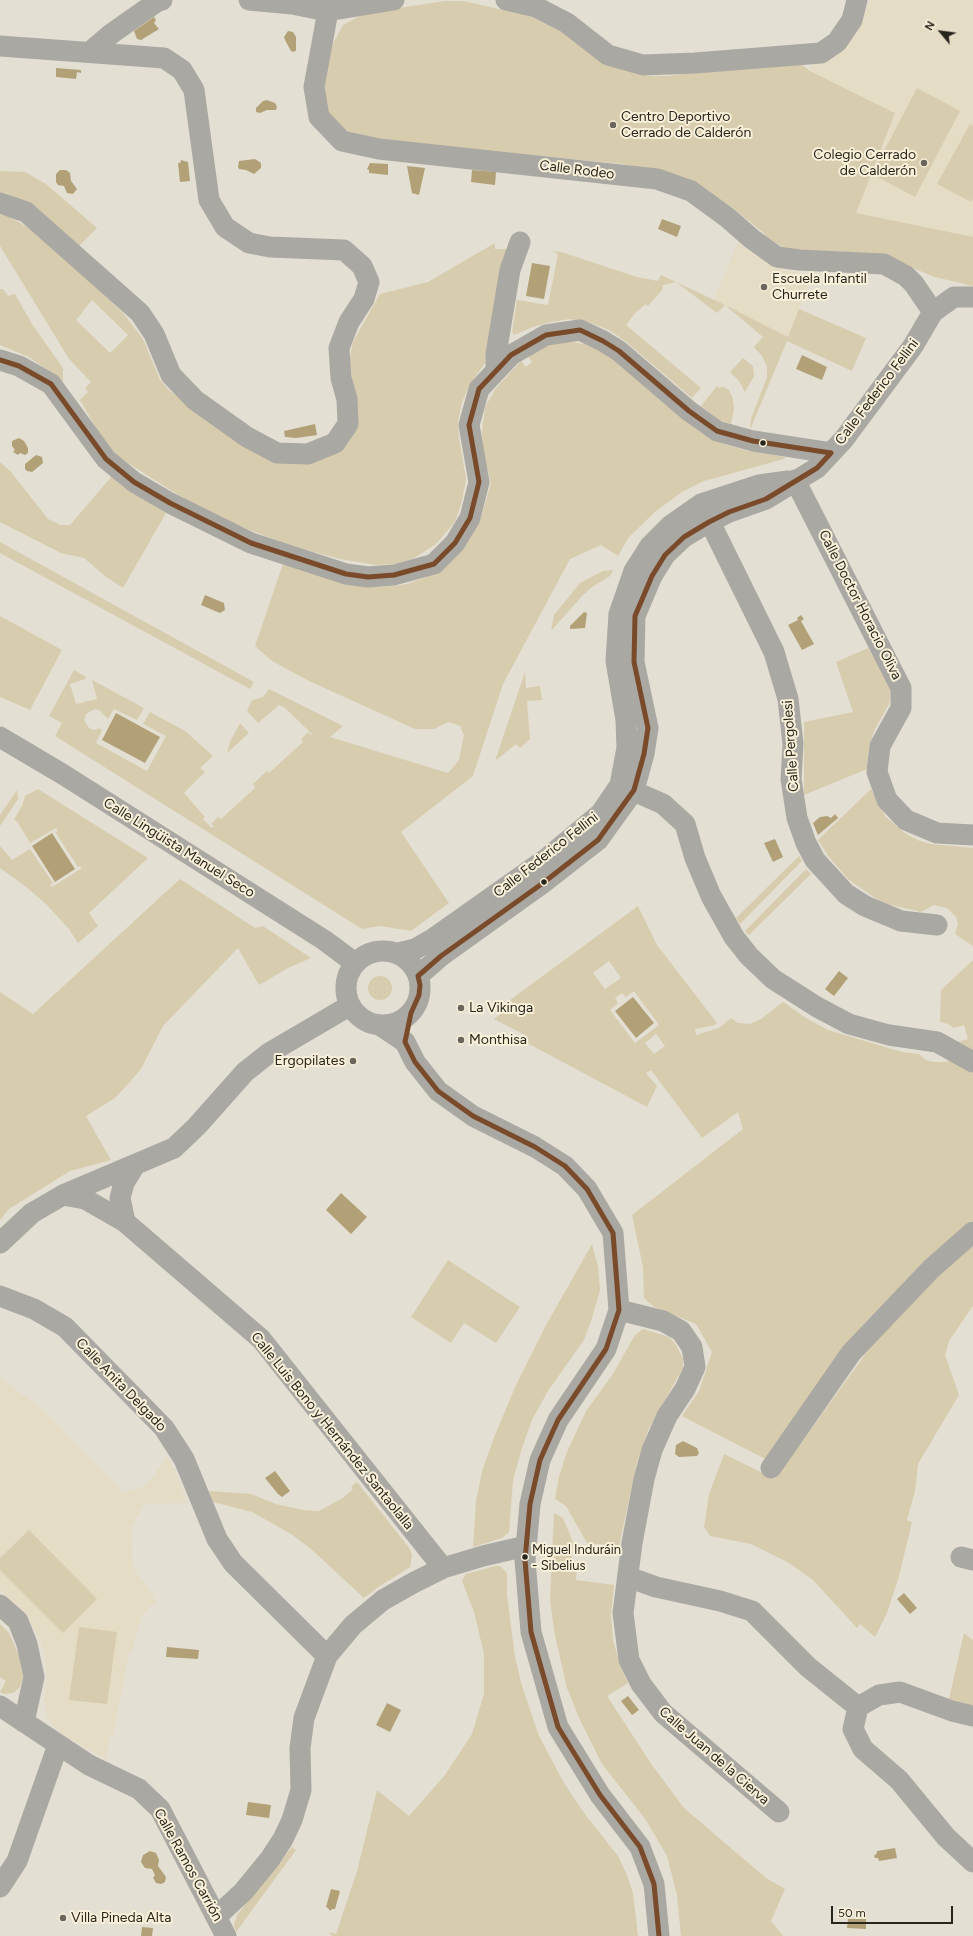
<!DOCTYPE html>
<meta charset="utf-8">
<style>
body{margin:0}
#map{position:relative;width:973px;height:1936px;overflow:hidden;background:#e4dfd3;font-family:Figtree,sans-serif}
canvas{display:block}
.north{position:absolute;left:921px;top:12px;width:40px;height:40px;-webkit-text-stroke:3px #f9f0d9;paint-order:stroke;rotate:299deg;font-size:11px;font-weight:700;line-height:16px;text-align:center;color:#28251d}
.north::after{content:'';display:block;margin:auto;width:14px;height:18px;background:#28251d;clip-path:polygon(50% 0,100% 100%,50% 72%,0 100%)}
.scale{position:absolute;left:831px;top:1906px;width:122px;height:18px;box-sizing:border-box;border:2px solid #28251d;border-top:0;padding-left:5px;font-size:12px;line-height:14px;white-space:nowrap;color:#28251d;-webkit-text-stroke:3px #f9f0d9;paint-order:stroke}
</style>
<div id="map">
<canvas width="973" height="1936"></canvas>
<div class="north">N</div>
<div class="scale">50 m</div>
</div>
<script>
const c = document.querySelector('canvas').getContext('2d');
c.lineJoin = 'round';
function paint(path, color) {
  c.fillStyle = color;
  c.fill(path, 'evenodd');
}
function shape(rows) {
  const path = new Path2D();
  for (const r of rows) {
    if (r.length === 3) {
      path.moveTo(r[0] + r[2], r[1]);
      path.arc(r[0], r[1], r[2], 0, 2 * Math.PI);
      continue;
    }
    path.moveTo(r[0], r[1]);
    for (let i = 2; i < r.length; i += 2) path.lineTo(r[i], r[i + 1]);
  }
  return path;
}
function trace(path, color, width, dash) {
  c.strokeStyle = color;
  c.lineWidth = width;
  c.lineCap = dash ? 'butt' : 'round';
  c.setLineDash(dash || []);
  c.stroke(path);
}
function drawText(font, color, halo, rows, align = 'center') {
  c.font = font + ' Figtree,sans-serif';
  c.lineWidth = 4;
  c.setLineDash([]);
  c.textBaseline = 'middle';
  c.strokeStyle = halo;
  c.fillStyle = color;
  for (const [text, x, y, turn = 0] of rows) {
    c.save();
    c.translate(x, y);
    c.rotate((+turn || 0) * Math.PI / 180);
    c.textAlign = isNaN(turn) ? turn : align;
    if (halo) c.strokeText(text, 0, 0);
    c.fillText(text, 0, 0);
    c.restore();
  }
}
const built = shape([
 [870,0,973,0,973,286,935,277,880,255,841,251,895,113,810,71,815,62,862,14],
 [739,240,756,255,778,267,801,274,814,272,788,337,714,300],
 [0,1378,29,1399,47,1414,124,1493,144,1486,151,1480,167,1456,177,1474,187,1503,144,1504,131,1529,133,1568,152,1593,156,1604,150,1606,141,1618,133,1648,129,1653,113,1735,110,1734,106,1759,64,1736,54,1727,47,1717,44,1695,47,1681,44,1652,40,1641,27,1616,14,1603,0,1591]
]);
const green = shape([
 [445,1,464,1,541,19,633,73,649,76,669,76,731,67,800,63,810,71,895,113,856,213,973,237,973,286,935,277,880,255,834,251,803,253,786,249,764,236,765,234,734,209,656,171,622,164,416,144,350,135,326,111,324,83,330,49,343,25,365,13],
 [917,88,960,111,915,197,872,174],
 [970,124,973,126,973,199,971,202,937,184],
 [0,171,25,172,46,184,97,228,79,246,37,209,6,193,0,193],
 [0,215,8,216,41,235,123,313,143,339,160,380,168,389,188,405,308,461,326,458,340,452,348,443,356,429,350,357,353,342,380,294,428,282,495,243,495,249,507,249,492,317,485,363,470,384,462,402,458,422,459,438,466,479,462,501,455,522,436,544,413,559,395,564,376,565,340,559,289,545,232,523,188,501,120,458,104,442,80,400,88,392,85,388,91,382,69,359,0,246],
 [92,300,128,335,110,353,76,320],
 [552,251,561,252,637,277,658,281,661,275,676,282,725,305,788,337,799,309,866,338,852,371,787,341,750,430,751,419,767,377,767,367,762,356,754,347,763,337,725,305,717,313,676,282,663,285,662,290,648,306,646,304,636,312,626,325,701,388,692,398,625,341,609,330,591,323,570,319,551,322,533,327,514,335,512,332,517,300,548,305,558,254],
 [0,289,3,289,8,296,15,294,32,324,63,368,63,382,29,357,0,345],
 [568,341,595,346,608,353,691,425,703,434,727,445,748,451,785,457,784,459,704,481,682,492,656,511,629,537,618,556,601,545,570,559,503,684,473,776,401,832,449,903,411,931,380,926,362,929,55,736,62,723,49,716,74,670,86,677,85,679,70,684,76,704,97,699,92,680,144,708,137,720,114,709,108,719,99,710,95,709,86,714,84,720,89,728,94,730,99,728,102,730,96,743,147,771,166,736,143,724,150,712,185,731,213,756,200,768,205,772,184,793,205,817,203,819,212,828,214,826,211,824,218,817,221,819,255,788,253,784,267,771,269,773,303,742,301,739,308,732,311,735,312,734,285,708,279,705,258,723,247,711,252,700,263,697,269,689,343,726,330,737,448,773,459,760,464,735,460,726,448,722,434,729,415,729,309,681,272,661,255,646,283,564,328,578,371,587,394,586,407,584,426,577,441,567,467,544,481,518,491,483,483,452,482,431,485,407,496,388,521,361,526,367,532,362,527,355,543,345],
 [743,358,753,366,754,376,745,392,739,381,730,372],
 [717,386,720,388,722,386,729,390,733,399,734,409,731,424,721,421,701,406],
 [0,462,11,472,48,519,61,525,70,525,112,476,121,485,166,513,123,588,105,576,84,558,61,553,0,522],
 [0,542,254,682,250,689,0,553],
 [613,570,610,576,592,587,582,596,551,631,554,615,580,583,603,571],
 [0,616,62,650,30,710,0,697],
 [868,648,888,681,891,691,889,704,874,731,869,747,867,769,804,795,804,722,853,712,836,662],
 [525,672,526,688,540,686,542,700,527,701,530,739,520,748,516,744,495,761],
 [240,723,249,733,227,753,230,742],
 [38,789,148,858,89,913,98,926,78,943,69,929,46,904,25,886,0,868,0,846,12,860,30,849,53,883,50,885,52,887,82,868,80,866,78,867,55,832,58,831,56,828,30,843,18,823,14,819,22,806,25,796],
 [871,789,885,816,906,834,920,841,931,844,973,848,973,946,955,934,958,924,956,917,947,908,934,905,921,912,887,904,875,898,848,879,829,857,818,840],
 [17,790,18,799,0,826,0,815],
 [799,856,802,861,740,924,736,918],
 [806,869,811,874,749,935,745,931],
 [180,879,255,928,263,926,311,958,288,968,259,985,238,948,163,1026,141,1069,128,1084,115,1098,86,1116,111,1160,70,1171,9,1209,0,1220,0,992,33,1014],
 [638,906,657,945,717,1023,715,1025,695,1029,696,1035,719,1028,731,1018,738,1023,750,1024,761,1019,783,1002,806,1018,828,1030,902,1052,919,1054,926,1060,933,1062,946,1062,953,1058,973,1070,973,1221,968,1224,769,1461,682,1416,699,1391,712,1352,696,1324,654,1307,644,1298,643,1267,632,1215,743,1129,738,1112,702,1138,651,1070,646,1073,657,1086,647,1107,529,1044,525,1035,494,1019,514,1004,510,1000],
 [609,961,621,978,605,989,593,973],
 [634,991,659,1025,635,1043,610,1010,618,1003,615,998,622,993,626,997],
 [656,1034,665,1046,654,1054,645,1043],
 [973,960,973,1053,958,1042,968,1039,964,1025,954,1028,948,1024,940,1022,941,990],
 [380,988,12],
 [973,1241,973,1306,949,1341,945,1355,959,1395,918,1464,915,1491,907,1520,912,1522,899,1576,887,1613,875,1637,860,1624,857,1628,813,1580,789,1563,751,1544,710,1536,704,1527,709,1494,724,1454,775,1479,885,1327],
 [592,1244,598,1266,600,1290,592,1318,584,1340,548,1391,532,1420,521,1451,513,1481,509,1532,502,1538,473,1547,476,1501,482,1471,495,1435,516,1385,545,1327],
 [448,1260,520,1307,496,1343,464,1323,451,1343,411,1317],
 [643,1329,669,1337,676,1345,683,1359,683,1368,648,1430,637,1462,619,1546,587,1543,566,1506,555,1499,559,1476,567,1452,586,1411,613,1374,635,1335],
 [357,1482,410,1549,412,1555,410,1567,377,1588,364,1598,311,1549,291,1534,252,1512,213,1502,209,1491,251,1494,276,1504,303,1510,319,1511,343,1498,353,1489,351,1487],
 [554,1513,563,1518,573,1542,571,1567,577,1568,576,1580,614,1585,611,1615,613,1639,620,1666,628,1683,607,1696,652,1765,684,1808,766,1878,785,1889,771,1921,783,1936,681,1936,677,1895,667,1856,646,1820,602,1764,580,1720,567,1688,554,1631,550,1599],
 [29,1530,97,1599,63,1633,0,1570,0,1558],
 [495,1566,500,1566,507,1573,507,1595,515,1657,522,1686,539,1736,564,1783,584,1813,618,1856,626,1873,633,1893,638,1936,332,1936,329,1932,336,1934,357,1871,377,1790,409,1816,445,1775,472,1734,484,1694,484,1654,474,1612,462,1581,466,1574],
 [0,1624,9,1633,19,1656,23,1678,20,1687,13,1693,4,1694,0,1692,6,1681,0,1677],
 [79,1627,117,1632,107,1704,69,1700],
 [964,1633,973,1640,973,1706,949,1699],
 [292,1847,296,1850,236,1932,234,1925,237,1915]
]);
const water = shape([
 [154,17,156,20,154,23,159,29,141,40,137,39,134,31],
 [288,31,293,32,296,37,296,50,294,52,291,51,285,40,284,37],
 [56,68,81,70,81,73,77,72,76,79,56,77],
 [267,100,275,103,277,107,276,110,267,110,260,113,256,112,256,108,263,101],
 [255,159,261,163,261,168,254,174,246,170,239,169,238,167,239,161],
 [181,160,188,162,190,181,180,182,178,163,180,163],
 [370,163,388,164,388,175,369,173,369,170,367,169],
 [407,166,425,168,419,195,412,193],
 [60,170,66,170,70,173,71,181,77,189,73,194,67,193,64,186,58,185,56,182,56,174],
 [472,170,496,172,495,185,471,182],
 [662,219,681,226,677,237,658,229],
 [532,263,550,266,544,299,526,296],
 [802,355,827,367,822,380,796,369],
 [315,424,317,435,296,438,285,437,284,431],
 [19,438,24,441,28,448,28,453,25,455,20,453,18,455,13,452,15,450,12,446,12,441],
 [36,455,42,457,43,463,32,472,27,471,25,469,25,464],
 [205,595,224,603,225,610,220,613,201,605],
 [584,612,587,613,585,628,570,629,570,626],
 [801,615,804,619,801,621,814,644,802,650,788,625,798,620,797,618],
 [116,713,160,737,145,763,102,740],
 [835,814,838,818,818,835,813,823,820,817,827,816,831,818],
 [52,833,75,869,55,882,32,846],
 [775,839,783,857,773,862,764,843],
 [839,971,848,978,834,996,825,989],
 [633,997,654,1023,636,1038,615,1011],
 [341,1193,367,1217,351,1234,326,1210],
 [683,1441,697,1448,699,1453,697,1456,679,1457,675,1454,676,1445],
 [275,1471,290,1491,282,1497,278,1494,265,1478],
 [904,1593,917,1608,910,1614,897,1599],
 [167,1647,199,1650,198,1659,166,1657],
 [628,1696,639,1710,632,1715,621,1701],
 [387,1703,401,1710,390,1732,376,1725],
 [248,1802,271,1805,269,1818,246,1815],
 [895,1848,897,1858,879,1861,878,1858,875,1858,874,1856,877,1853,877,1851],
 [150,1851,156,1853,159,1860,158,1866,166,1877,165,1882,161,1884,156,1883,153,1878,155,1875,152,1869,145,1868,141,1862,143,1855],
 [331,1889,340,1891,335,1909,332,1909,330,1911,328,1908,326,1907],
 [848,1919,866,1919,866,1929,847,1928],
 [142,1927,153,1928,152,1936,141,1936]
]);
const minor = shape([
 [249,0,292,4,327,11,394,0],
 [330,0,314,87,319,117,342,141,379,149,657,179,691,191,728,218,752,239,777,257,799,260,884,264,906,276,914,284,933,312],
 [506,0,536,7,567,23,608,55,643,65,695,63,821,53,837,42,852,20,857,0],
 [0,46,164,58,182,70,194,90,209,200,225,227,249,243,270,247,344,250,362,266,369,282,364,299,349,322,339,348,341,378,347,399,348,424,335,443,308,454,277,453,247,437,195,400,171,375,154,334,140,313,26,212,0,203],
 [90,52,111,34,158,1,162,0],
 [0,360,19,366,51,384,106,459,134,482,170,503,251,543,346,574,368,577,394,575,434,564,455,543,470,518,479,482,469,425,479,389,511,355,546,335,580,330,603,341,619,351,689,411,717,431,753,441,831,453],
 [496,369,496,354,510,270,520,242],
 [795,480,901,688,901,708,880,746,877,772,887,800,906,820,937,833,973,835],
 [704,510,774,652,788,699,793,744,791,779,797,818,806,843,815,860,846,894,865,906,901,921,937,925],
 [0,737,64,775,324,940,355,963],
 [622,786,663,804,685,824,695,858,711,896,734,937,749,956,773,979,817,1007,849,1024,889,1035,937,1042,973,1062],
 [383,988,37],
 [398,953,415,949,431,940,547,858,601,813,620,785,627,748,626,720,616,661,619,614,634,571,650,546,671,525,701,504,759,485,788,481],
 [418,976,441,956,543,883,598,840,634,790,644,754,648,728,634,662,635,616,652,576,665,555,684,537,709,522,729,512,766,499,817,468,844,439,913,346,933,312,954,297,973,297],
 [381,1026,405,1042,415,1062,438,1091,473,1116,535,1147,565,1166,587,1189,613,1233,619,1310,606,1349,558,1420,540,1460,530,1504,525,1560,531,1632,558,1727,600,1795,640,1847,654,1884,659,1936],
 [63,1195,85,1199,125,1222,261,1339,443,1568],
 [125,1222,120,1198,124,1183,135,1165],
 [0,1243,32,1213,63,1195,174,1148,197,1126,245,1072,269,1053,349,1006],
 [0,1296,34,1309,65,1327,164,1428,184,1459,217,1539,233,1563,327,1656],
 [619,1310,663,1321,681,1331,692,1347,695,1367,685,1389,667,1416,652,1450,644,1479,632,1543,623,1613,629,1660,641,1684,663,1713,779,1812],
 [771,1468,851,1353,931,1269,973,1232],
 [961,1557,973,1560],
 [628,1577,656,1587,720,1601,752,1611,808,1667,858,1707],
 [0,1605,18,1621,27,1644,34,1677,24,1722],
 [0,1706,89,1765,139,1789,160,1809,226,1936],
 [973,1716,952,1711,900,1692,879,1695,858,1707,853,1729,863,1749,899,1780,946,1837,973,1862],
 [0,1887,17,1861,58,1745],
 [217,1916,243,1892,270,1859,283,1839,292,1820,301,1790,300,1748,304,1718,327,1656,353,1625,383,1600,413,1583,443,1568,483,1556,526,1546]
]);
const bus1 = shape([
 [0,360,19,366,51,384,106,459,134,482,170,503,251,543,346,574,368,577,394,575,434,564,455,543,470,518,479,482,469,425,479,389,511,355,546,335,580,330,603,341,619,351,689,411,717,431,753,441,831,453],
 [659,1936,654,1884,640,1847,600,1795,558,1727,531,1632,525,1560,530,1504,540,1460,558,1420,606,1349,619,1310,613,1233,587,1189,565,1166,535,1147,473,1116,438,1091,415,1062,405,1042,411,1013,419,995,420,985,418,976,441,956,543,883,598,840,634,790,644,754,648,728,634,662,635,616,652,576,665,555,684,537,709,522,729,512,766,499,817,468,831,453]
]);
const markers = [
 [613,125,4,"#6a665d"],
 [924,163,4,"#6a665d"],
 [764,287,4,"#6a665d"],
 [763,443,3.5,"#28251d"],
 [544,882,3.5,"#28251d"],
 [461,1008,4,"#6a665d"],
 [461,1040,4,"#6a665d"],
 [353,1061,4,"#6a665d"],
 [525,1557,3.5,"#28251d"],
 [63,1918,4,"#6a665d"]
];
const busNames = [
 ["Miguel Induráin",532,1550],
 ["- Sibelius",532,1566]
];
const poiNames = [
 ["Centro Deportivo",621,117],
 ["Cerrado de Calderón",621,133],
 ["Colegio Cerrado",916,155,"right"],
 ["de Calderón",916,171,"right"],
 ["Escuela Infantil",772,279],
 ["Churrete",772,295],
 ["La Vikinga",469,1008],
 ["Monthisa",469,1040],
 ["Ergopilates",345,1061,"right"],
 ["Villa Pineda Alta",71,1918]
];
const streetNames = [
 ["Calle Rodeo",577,170,7],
 ["Calle Federico Fellini",877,392,-53],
 ["Calle Doctor Horacio Oliva",860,605,63],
 ["Calle Pergolesi",791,746,-94],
 ["Calle Lingüista Manuel Seco",179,848,32],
 ["Calle Federico Fellini",546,855,-38],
 ["Calle Anita Delgado",121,1385,46],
 ["Calle Luis Bono y Hernández Santaolalla",332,1431,51],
 ["Calle Juan de la Cierva",714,1756,41],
 ["Calle Ramos Carrión",188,1865,61]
];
paint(built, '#e5dcc6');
paint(green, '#d8ccae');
paint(water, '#b2a177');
trace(minor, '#aaa8a2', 21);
trace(bus1, '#7a4b2a', 5);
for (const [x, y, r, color] of markers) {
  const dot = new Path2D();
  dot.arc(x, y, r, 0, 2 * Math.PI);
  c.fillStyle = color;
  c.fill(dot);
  trace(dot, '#f9f0d9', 1.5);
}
drawText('13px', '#28251d', '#f9f0d9', busNames, 'left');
drawText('14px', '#28251d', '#f9f0d9', poiNames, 'left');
drawText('14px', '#28251d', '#f9f0d9', streetNames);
</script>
